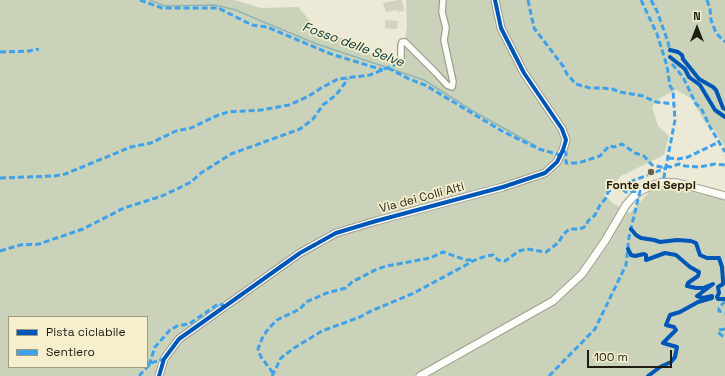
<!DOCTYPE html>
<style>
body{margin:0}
#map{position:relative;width:725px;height:376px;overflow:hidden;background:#ece9d6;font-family:"Space Grotesk",sans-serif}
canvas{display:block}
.legend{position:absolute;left:8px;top:316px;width:140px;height:52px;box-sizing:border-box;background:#f5efcd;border:1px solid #9f9b81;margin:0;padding:5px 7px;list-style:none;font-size:12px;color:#1f1c10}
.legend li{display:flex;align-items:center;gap:8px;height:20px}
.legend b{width:20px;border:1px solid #9f9b81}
.north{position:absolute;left:677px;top:8px;width:40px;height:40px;-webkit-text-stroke:3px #f5efcd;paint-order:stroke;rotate:0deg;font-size:11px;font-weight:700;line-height:16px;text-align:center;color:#1f1c10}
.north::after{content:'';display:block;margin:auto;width:14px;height:18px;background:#1f1c10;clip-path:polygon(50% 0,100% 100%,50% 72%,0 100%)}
.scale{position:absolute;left:587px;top:350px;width:85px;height:18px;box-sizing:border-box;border:2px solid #1f1c10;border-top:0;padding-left:5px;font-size:12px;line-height:14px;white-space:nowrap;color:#1f1c10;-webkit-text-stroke:3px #f5efcd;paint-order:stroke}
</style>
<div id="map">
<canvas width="725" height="376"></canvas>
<ul class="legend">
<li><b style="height:5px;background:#0057b8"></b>Pista ciclabile</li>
<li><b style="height:5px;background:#3da2ea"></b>Sentiero</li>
</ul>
<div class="north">N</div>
<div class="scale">100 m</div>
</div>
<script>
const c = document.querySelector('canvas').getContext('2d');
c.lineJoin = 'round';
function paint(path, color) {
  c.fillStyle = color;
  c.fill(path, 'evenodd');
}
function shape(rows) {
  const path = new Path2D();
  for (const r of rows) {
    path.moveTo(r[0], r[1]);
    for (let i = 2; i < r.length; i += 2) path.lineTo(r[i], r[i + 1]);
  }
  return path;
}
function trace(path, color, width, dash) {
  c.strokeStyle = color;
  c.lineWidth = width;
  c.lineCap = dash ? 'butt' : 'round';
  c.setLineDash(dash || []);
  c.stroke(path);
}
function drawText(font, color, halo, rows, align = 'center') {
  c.font = font + ' "Space Grotesk",sans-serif';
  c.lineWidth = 3.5;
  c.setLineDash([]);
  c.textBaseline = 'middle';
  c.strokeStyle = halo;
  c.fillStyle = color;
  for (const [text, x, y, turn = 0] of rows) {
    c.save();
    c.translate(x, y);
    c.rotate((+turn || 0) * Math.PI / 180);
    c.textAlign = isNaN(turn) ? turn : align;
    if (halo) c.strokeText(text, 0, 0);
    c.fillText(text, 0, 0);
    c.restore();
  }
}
const green = shape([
 [0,0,234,0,261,8,298,7,316,28,356,44,370,54,401,61,407,27,406,0,725,0,725,147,715,131,704,121,692,99,676,90,662,97,652,106,658,126,669,136,664,155,621,176,604,195,614,204,630,213,652,189,671,187,725,200,725,376,0,376],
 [9,317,147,317,147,367,9,367]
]);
const stream = shape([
 [150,0,165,6,215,5,236,10,261,21,317,44,424,80,473,111,536,146]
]);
const building = shape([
 [398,0,402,0,404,11,398,12,397,10,386,12,383,3],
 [385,20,398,21,397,29,385,28]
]);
const minor = shape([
 [399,63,401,59,401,45,402,42,405,42,436,73,447,85,452,87,453,82,444,40,446,28,442,12,443,0]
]);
const tertiary = shape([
 [159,376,164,359,179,339,300,253,336,233,376,221,503,187,545,173,557,162,563,150,566,140,562,129,524,73,501,28,495,0],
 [420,376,553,301,582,274,605,241,626,205,633,197,640,191,653,185,663,182,678,183,725,196]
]);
const quiet = shape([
 [140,0,162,8,218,8,252,25,267,27,331,54,383,70],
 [528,0,534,28,563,66,567,74,576,84,590,88,602,88,612,89,620,92,643,96,656,102,674,104],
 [641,0,657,34,667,66,670,86,673,90,675,120,663,182],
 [651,0,657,11,668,42,670,52],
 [707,0,710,9,711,20,716,33,725,42],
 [0,52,29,51,39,49],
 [672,64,683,77,696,104,701,108,710,127,725,152],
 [388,68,409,79,425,85,502,131,539,149,560,155],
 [564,151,566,153,566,163,578,163,600,156,609,146,614,147,622,144,635,153,644,156,652,165,666,168],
 [668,158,678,159,688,157,719,142],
 [666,166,670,167,679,164,685,166,699,167,715,164,725,165],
 [0,178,54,176,65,174,131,147,151,143,176,131,191,128,216,116,228,112,261,110,289,105,309,96,321,88,338,79,370,75,399,63],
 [0,251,20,245,39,244,83,229,124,208,162,196,179,188,191,182,201,173,231,154,300,129,313,119,323,105,336,95,348,79],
 [725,301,719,308,719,311,725,313],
 [725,329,719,330,718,332,721,335,725,337],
 [149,365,155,347,170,330,177,326,189,324,218,304,223,305,224,307],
 [273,373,261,357,258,349,263,336,269,328,277,320,300,309,306,302,327,293,346,288,352,282,377,269,387,266,430,258,443,252,466,260,474,260],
 [139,376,151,363,164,359],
 [272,376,281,358,294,348,322,331,360,317,371,311,414,293,475,260,486,256,493,255,498,260,505,261,519,251,527,249,546,252,558,243,563,235,569,229,580,229,586,226,588,221,595,215,600,205,606,198,608,192,614,188,666,168],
 [549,376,595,329,626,265,629,237,640,191,626,192,619,186]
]);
const cycleway = shape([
 [670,50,678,52,682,55,683,59,699,79,713,87,716,90,723,108,725,109],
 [670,57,685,69,689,77,700,85,715,110,725,117],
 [631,229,636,235,641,238,654,240,660,242,677,240,691,241,696,243,700,255,707,258,719,258,722,267,723,281,723,284,718,287,719,293,717,297,718,299,725,299],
 [628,249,631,255,635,256,644,254,646,255,646,260,665,253,676,255,690,267,699,272,698,276,688,283,687,286,696,288,703,288,713,284,697,296,703,298,712,296,712,298,698,302,680,312,670,315,666,325,674,327,676,330,663,343,677,347,675,357,671,362,660,367,648,376],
 [159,376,164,359,179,339,300,253,336,233,376,221,503,187,545,173,557,162,563,150,566,140,562,129,524,73,501,28,495,0]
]);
const markers = [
 [651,172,4,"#676455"]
];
const poiNames = [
 ["Fonte dei Seppi",651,186]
];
const streetNames = [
 ["Via dei Colli Alti",422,198,-15]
];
const waterNames = [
 ["Fosso delle Selve",353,45,20]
];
paint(green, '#cad3ba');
trace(stream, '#90b4b5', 1.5);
paint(building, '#d4d1c1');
trace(minor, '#a09e90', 8);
trace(tertiary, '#a09e90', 9);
trace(minor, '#fcfcf9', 5.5);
trace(tertiary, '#fcfcf9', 7);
trace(quiet, '#3da2ea', 3, [6, 3]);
trace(cycleway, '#0057b8', 4);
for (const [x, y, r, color] of markers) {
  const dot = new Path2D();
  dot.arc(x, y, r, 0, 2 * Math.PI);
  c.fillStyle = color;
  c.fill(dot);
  trace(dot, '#f5efcd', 1.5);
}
drawText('bold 12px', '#1f1c10', '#f5efcd', poiNames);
drawText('12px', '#1f1c10', '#f5efcd', streetNames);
drawText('italic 13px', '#00343c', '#f5efcd', waterNames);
</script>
